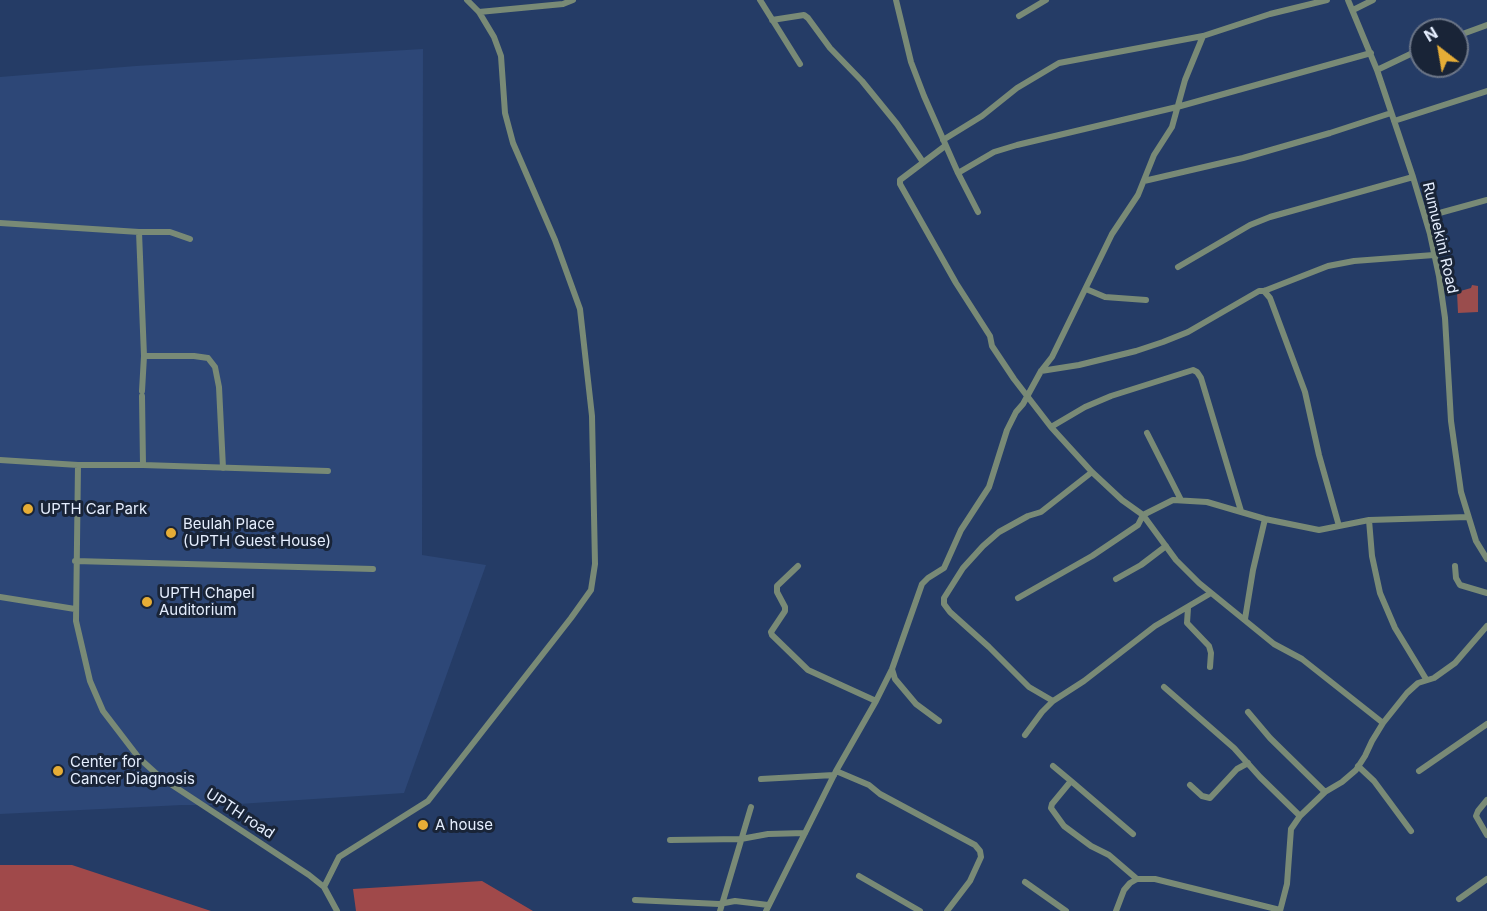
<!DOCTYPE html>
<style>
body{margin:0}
#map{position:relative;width:1487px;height:911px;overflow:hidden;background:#253c66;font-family:Inter,sans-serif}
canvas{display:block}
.north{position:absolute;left:1409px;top:18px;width:60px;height:60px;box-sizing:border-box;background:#192437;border:2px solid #6b7587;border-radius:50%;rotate:329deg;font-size:16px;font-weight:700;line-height:24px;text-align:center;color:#e5eefe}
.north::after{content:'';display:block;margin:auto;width:21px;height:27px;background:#e6ad36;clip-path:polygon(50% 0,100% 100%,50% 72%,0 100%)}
</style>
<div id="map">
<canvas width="1487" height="911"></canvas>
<div class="north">N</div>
</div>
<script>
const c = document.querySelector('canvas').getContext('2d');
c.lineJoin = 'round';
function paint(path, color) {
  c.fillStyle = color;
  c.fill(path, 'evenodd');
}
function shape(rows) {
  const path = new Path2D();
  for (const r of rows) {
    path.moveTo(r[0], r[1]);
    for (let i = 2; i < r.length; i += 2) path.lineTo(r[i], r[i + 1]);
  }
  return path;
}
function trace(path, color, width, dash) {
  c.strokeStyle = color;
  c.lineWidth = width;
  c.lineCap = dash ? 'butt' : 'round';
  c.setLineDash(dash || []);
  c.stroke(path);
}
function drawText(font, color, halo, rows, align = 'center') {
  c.font = font + ' Inter,sans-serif';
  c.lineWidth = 6;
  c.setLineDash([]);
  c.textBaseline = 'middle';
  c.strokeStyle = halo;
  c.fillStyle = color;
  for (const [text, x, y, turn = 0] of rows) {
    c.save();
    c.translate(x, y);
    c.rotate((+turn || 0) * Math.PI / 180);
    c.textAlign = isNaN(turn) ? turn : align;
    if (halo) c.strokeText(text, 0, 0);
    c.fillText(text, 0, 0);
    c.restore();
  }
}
const built = shape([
 [423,49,422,555,486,565,404,793,224,805,182,805,0,814,0,77,136,66]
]);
const green = shape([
 [1472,285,1478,286,1478,312,1458,313,1457,292,1471,288]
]);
const forest = shape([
 [0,865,72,865,211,911,0,911],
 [482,881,533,911,356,911,353,889]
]);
const minor = shape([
 [760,0,800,64],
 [896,0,911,62,924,96,958,173,978,212],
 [1348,0,1377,70,1413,177,1430,234,1439,276,1445,318,1451,421,1461,492,1476,541,1487,559],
 [1353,10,1373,0],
 [479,12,563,4,573,0],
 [1019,16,1046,0],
 [772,20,804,15,808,18,830,48,862,81,897,124,923,162],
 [1457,36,1487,25],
 [1377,70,1421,49],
 [1394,121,1487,91],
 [943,140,982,116,1017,88,1059,63,1203,36,1270,14,1327,0],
 [945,146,900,180,900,184,956,283,990,336,992,346,1014,379,1051,427,1092,472,1122,500,1143,515,1176,560,1199,583,1274,644,1302,659,1383,723],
 [958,173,994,152,1017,145,1177,107,1371,53],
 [1144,181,1243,158,1330,133,1391,113],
 [1425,217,1487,200],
 [0,223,139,232,170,232,190,239],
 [139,232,144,356,142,391],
 [1178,267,1250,225,1270,217,1413,177],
 [1086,289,1105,297,1146,300],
 [1264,291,1270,298,1305,392,1319,455,1339,526],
 [144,356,194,356,208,358,215,367,219,387,223,468],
 [1041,371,1079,365,1136,351,1163,342,1188,332,1259,291,1264,291,1328,266,1354,261,1434,255],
 [142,396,143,465],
 [1051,427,1085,407,1111,396,1193,370,1197,372,1201,378,1241,511],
 [1147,433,1181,500],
 [0,460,78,465,143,465,328,471],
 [78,465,76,621,90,681,103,711,139,758,160,777,309,875,324,887,337,911],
 [1369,520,1372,556,1380,593,1395,628,1426,679],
 [75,561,373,569],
 [798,566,777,586,777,592,785,607,785,611,771,632,772,635,808,670,876,701],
 [1455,566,1456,578,1460,585,1487,593],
 [1116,579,1141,565,1166,546],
 [0,597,75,609],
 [1018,598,1092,556,1138,525,1143,515,1173,500,1207,502,1265,519,1319,530,1369,520,1468,517],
 [1188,608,1187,623,1209,646,1211,653,1210,667],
 [1245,619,1253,570,1265,519],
 [892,669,895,679,916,704,939,721],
 [1164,687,1234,748,1260,777,1300,816],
 [1053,701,1029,687,989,647,950,612,944,604,944,598,963,568,983,546,999,532,1028,516,1041,512,1092,472],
 [1248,712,1270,738,1325,792],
 [1025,735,1042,712,1053,701,1084,681,1155,626,1211,593],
 [1053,766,1071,781],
 [1358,766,1374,781,1411,831],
 [836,771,869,785,880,794,975,845,980,851,981,857,970,881,947,911],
 [1419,771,1487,724],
 [761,779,834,775],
 [1190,785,1202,796,1210,798,1237,769,1248,763],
 [1487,800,1478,811,1476,816,1487,835],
 [1133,834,1071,781,1052,804,1051,808,1064,826,1091,846,1109,855,1137,879],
 [670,840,741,839,768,834,805,833],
 [859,876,920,911],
 [1025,882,1066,911],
 [324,887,339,857,428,801,571,618,591,590,595,564,592,416,580,309,555,240,513,143,505,113,501,56,494,37,479,12,467,0],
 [1459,899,1487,879],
 [635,900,719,904,735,901,768,905],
 [720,911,751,807],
 [766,911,836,771,876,701,892,669,922,584,928,578,944,568,961,530,989,487,1007,430,1016,412,1023,404,1041,371,1052,357,1112,234,1138,195,1154,155,1172,127,1185,80,1203,36],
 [1116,911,1124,890,1130,883,1137,879,1155,879,1280,910],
 [1280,911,1287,884,1291,829,1300,816,1325,792,1342,782,1356,770,1365,756,1372,741,1383,723,1407,693,1418,683,1434,678,1455,663,1487,626]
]);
const markers = [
 [28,509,6,"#e6ad36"],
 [171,533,6,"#e6ad36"],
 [147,602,6,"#e6ad36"],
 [58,771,6,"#e6ad36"],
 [423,825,6,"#e6ad36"]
];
const streetNames = [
 ["Rumuekini Road",1440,238,77],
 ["UPTH road",240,814,33]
];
const poiNames = [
 ["UPTH Car Park",40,509],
 ["Beulah Place",183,524],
 ["(UPTH Guest House)",183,541],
 ["UPTH Chapel",159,593],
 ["Auditorium",159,610],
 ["Center for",70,762],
 ["Cancer Diagnosis",70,779],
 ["A house",435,825]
];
paint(built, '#2d4777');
paint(green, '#9a4d4d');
paint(forest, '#a0494a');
trace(minor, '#798a76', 6);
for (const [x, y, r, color] of markers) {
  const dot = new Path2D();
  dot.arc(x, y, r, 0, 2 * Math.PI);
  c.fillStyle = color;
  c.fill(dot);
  trace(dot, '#192437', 2);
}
drawText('15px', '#e5eefe', '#192437', streetNames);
drawText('15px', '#e5eefe', '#192437', poiNames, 'left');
</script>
